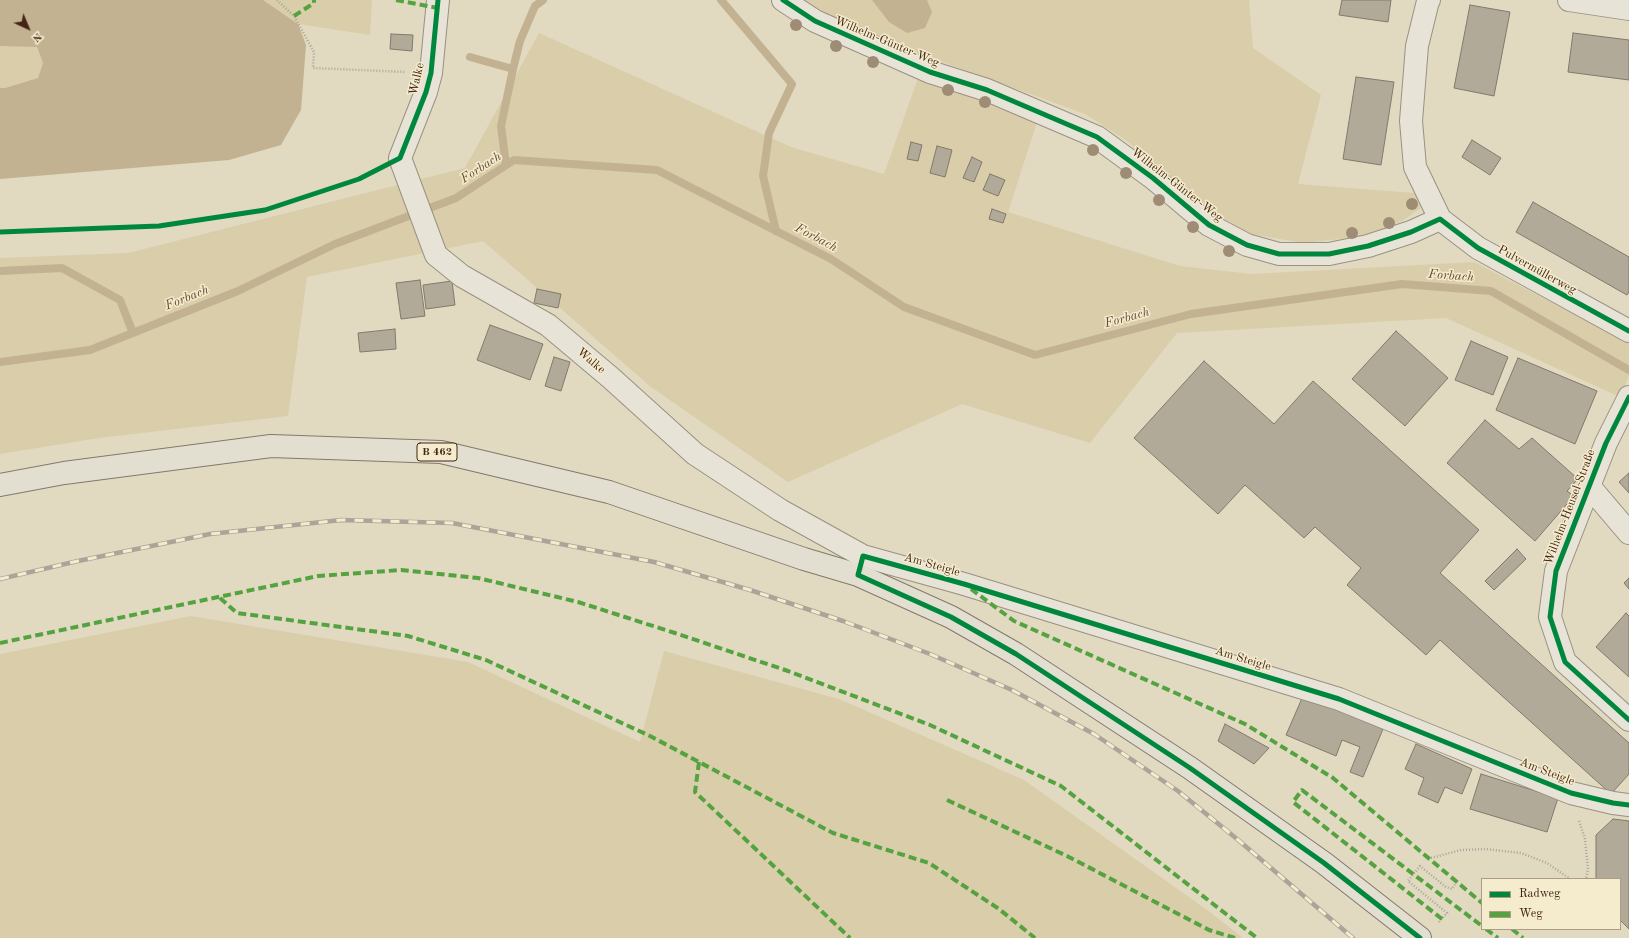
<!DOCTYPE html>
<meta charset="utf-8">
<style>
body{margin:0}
#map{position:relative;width:1629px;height:938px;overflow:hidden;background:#e1dac1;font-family:"Old Standard TT",serif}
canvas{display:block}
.legend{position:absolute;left:1481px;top:878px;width:140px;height:52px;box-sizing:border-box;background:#f5ecce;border:1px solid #ae9c84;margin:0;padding:5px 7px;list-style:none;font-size:12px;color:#432415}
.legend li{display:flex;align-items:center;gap:8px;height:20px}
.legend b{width:20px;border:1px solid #ae9c84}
.north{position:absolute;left:8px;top:8px;width:40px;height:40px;-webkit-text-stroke:3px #f5ecce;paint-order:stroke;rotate:136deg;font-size:11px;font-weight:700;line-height:16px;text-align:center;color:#432415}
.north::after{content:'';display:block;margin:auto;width:14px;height:18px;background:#432415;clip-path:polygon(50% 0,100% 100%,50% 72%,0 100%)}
</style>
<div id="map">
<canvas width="1629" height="938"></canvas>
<ul class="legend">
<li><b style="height:5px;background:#00873e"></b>Radweg</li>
<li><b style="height:5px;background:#55a340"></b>Weg</li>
</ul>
<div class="north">N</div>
</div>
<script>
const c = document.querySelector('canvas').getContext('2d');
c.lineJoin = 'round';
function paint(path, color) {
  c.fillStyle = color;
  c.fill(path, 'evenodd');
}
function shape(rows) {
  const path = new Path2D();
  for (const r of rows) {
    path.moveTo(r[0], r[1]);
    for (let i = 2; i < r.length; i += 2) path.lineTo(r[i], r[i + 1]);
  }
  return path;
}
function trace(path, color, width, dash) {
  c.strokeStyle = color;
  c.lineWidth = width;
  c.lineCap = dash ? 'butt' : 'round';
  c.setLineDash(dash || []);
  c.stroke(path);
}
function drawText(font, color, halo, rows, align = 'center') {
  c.font = font + ' "Old Standard TT",serif';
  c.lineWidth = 3;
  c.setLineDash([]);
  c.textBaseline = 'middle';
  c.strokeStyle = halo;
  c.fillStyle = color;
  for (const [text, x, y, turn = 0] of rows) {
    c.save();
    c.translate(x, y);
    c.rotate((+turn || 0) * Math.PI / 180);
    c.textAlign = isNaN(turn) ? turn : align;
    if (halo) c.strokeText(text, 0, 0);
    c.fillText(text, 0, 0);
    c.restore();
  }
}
const green = shape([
 [263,0,372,0,370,35,298,24],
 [803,0,1250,0,1249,3,1253,48,1321,95,1298,184,1415,193,1421,208,1402,221,1367,236,1303,243,1251,234,1224,219,1190,196,1126,140,1085,114,909,50,827,14],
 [539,33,791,147,884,174,918,78,1038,119,1008,212,1180,266,1251,274,1474,262,1629,343,1629,376,1620,397,1446,318,1177,333,1090,443,962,404,788,482,651,387,483,241,307,277,288,416,99,438,0,454,0,258,128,253,465,168],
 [4,45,37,47,43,63,38,78,5,88,0,88,0,46],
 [191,616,468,662,640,742,664,651,839,699,1024,780,1210,912,1243,938,0,938,0,654]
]);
const water = shape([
 [0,0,263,0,298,24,306,45,301,110,281,145,229,160,0,179,0,88,5,88,38,78,43,63,37,47,0,46],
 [872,0,927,0,932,12,925,28,907,33,889,22]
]);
const stream = shape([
 [721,0,792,84,769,133,763,176,776,231],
 [470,57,513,69],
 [506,165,501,126,513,69,520,41,535,6,543,0],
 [0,271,62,268,120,300,133,333],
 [0,362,90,350,238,291,335,244,456,198,514,160,657,170,831,259,904,307,1035,355,1191,314,1402,284,1491,291,1629,370]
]);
const building = shape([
 [1342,0,1391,0,1388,22,1339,15,1342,0],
 [1470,5,1510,12,1494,96,1454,88,1470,5],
 [1573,33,1629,40,1629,80,1568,72,1573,33],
 [391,34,413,35,412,51,390,49,391,34],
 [1356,77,1394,82,1381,165,1343,159,1356,77],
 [1472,140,1501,158,1490,175,1462,157,1472,140],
 [911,142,922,145,918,161,907,159,911,142],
 [937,146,952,150,945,177,930,173,937,146],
 [972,157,982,162,974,182,963,178,972,157],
 [990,174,1005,180,998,196,983,190,990,174],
 [1533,202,1629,257,1629,292,1627,295,1516,232,1533,202],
 [992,209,1006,214,1003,223,989,219,992,209],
 [420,280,425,316,401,319,396,283,420,280],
 [452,281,455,305,426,309,423,285,452,281],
 [537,289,561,294,558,308,534,303,537,289],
 [490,325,543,344,530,380,477,360,490,325],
 [395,329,396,349,360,352,358,333,395,329],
 [1396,331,1448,378,1405,426,1352,379,1396,331],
 [1471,341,1508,357,1493,395,1455,380,1471,341],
 [554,357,570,362,561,391,545,386,554,357],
 [1518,358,1597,391,1575,444,1496,410,1518,358],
 [1204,361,1274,424,1313,381,1479,530,1440,573,1629,743,1629,774,1611,794,1440,640,1426,655,1347,585,1361,568,1315,527,1304,538,1245,485,1218,514,1134,438,1204,361],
 [1485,420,1519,449,1532,438,1578,479,1567,491,1574,496,1535,541,1447,463,1485,420],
 [1629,473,1629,493,1619,482,1629,473],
 [1517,549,1526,559,1494,590,1485,581,1517,549],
 [1629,578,1629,589,1624,583,1629,578],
 [1626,613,1629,616,1629,677,1596,647,1626,613],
 [1303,696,1383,729,1363,777,1350,772,1360,747,1342,740,1336,756,1286,735,1303,696],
 [1225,724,1269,748,1254,764,1218,741,1225,724],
 [1416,744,1472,769,1462,794,1445,787,1438,803,1418,794,1424,778,1405,769,1416,744],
 [1481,774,1558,798,1547,832,1470,809,1481,774],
 [1613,819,1629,821,1629,929,1620,920,1620,879,1596,879,1596,835,1613,819]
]);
const path = shape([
 [277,0,294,16,314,52,313,68,406,72],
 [1579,821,1585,839,1588,869,1586,879],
 [1431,858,1461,850,1485,849,1521,853,1547,863,1570,879],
 [1439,922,1447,913,1408,881,1420,866,1446,887,1452,889,1457,881]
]);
const minor = shape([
 [438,0,431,73,426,92,400,158,436,255,462,276,548,325,611,378,695,454,780,510,863,556,964,584,1339,699,1571,793,1613,803,1629,805],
 [783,0,815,21,930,72,987,90,1097,137,1153,178,1209,225,1247,245,1279,254,1329,254,1368,246,1411,232,1440,219],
 [1429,0,1428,1,1417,46,1411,121,1415,167,1440,219,1478,248,1629,331],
 [1569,0,1629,9],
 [1629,397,1606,443,1556,571,1550,617,1565,662,1629,720],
 [1589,486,1629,533]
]);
const primary = shape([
 [0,485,64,473,271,446,441,452,609,492,804,559,858,575,951,617,1016,654,1190,768,1324,863,1420,938]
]);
const rail = shape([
 [0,579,78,561,210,534,341,520,452,523,654,562,750,590,843,621,930,654,1012,690,1094,734,1178,791,1237,839,1353,938]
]);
const quiet = shape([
 [396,0,438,8],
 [294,16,314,3,314,0],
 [971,589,1014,621,1245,724,1333,778,1482,903],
 [220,598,237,613,408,636,486,660,650,736,833,833,929,863,999,909,1035,938],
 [0,643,318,576,401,570,478,578,578,602,675,633,788,671,930,725,1061,786,1257,938],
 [699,762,695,792,850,938],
 [947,800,1067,856,1209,930,1235,938],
 [1442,919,1293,802,1302,790,1482,926],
 [1486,929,1498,938],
 [1512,929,1523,938]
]);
const cycleway = shape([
 [783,0,815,21,930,72,987,90,1097,137,1153,178,1209,225,1247,245,1279,254,1329,254,1368,246,1411,232,1440,219,1478,248,1629,331],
 [0,232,159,226,265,210,359,179,400,158,426,92,431,73,438,0],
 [1629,397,1606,443,1556,571,1550,617,1565,662,1629,720],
 [1420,938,1324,863,1190,768,1016,654,951,617,858,575,863,556,964,584,1339,699,1571,793,1613,803,1629,805]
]);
const trees = [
 [796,25],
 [836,46],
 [873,62],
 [948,90],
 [985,102],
 [1093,150],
 [1126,173],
 [1159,200],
 [1412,204],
 [1389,223],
 [1193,227],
 [1352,233],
 [1229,251]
];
const shields = [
 [437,452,40]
];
const shieldNames = [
 ["B 462",437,452]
];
const streetNames = [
 ["Wilhelm-Günter-Weg",887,42,23],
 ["Walke",417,79,-77],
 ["Wilhelm-Günter-Weg",1177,185,38],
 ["Pulvermüllerweg",1537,270,29],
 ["Walke",591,361,40],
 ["Wilhelm-Heusel-Straße",1570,507,-69],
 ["Am Steigle",932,565,16],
 ["Am Steigle",1243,659,17],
 ["Am Steigle",1547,772,21]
];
const waterNames = [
 ["Forbach",481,168,-33],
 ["Forbach",816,238,28],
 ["Forbach",1451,276,4],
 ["Forbach",187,298,-22],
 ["Forbach",1127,318,-15]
];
paint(green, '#d9cdaa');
paint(water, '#c2b291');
trace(stream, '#c2b291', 8);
paint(building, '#b2aa99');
trace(building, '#82796b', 1);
trace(minor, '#999181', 24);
trace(primary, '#82796b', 24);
trace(path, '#aaa499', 2.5, [1, 2]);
trace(minor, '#e7e3d7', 22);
trace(primary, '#e3dfd0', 22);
trace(rail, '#aaa499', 4.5);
trace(rail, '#f5ecce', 3, [9]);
trace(quiet, '#55a340', 4, [8, 4]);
trace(cycleway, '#00873e', 5);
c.fillStyle = '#9e8c75';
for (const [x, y] of trees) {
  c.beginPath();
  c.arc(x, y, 6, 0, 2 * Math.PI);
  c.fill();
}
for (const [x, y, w] of shields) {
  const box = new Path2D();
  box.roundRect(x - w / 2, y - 9, w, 18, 3);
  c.fillStyle = '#f5ecce';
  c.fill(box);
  trace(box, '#432415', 1);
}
drawText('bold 11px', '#432415', null, shieldNames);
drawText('12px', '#432415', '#f5ecce', streetNames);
drawText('italic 13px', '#654a34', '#f5ecce', waterNames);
</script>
